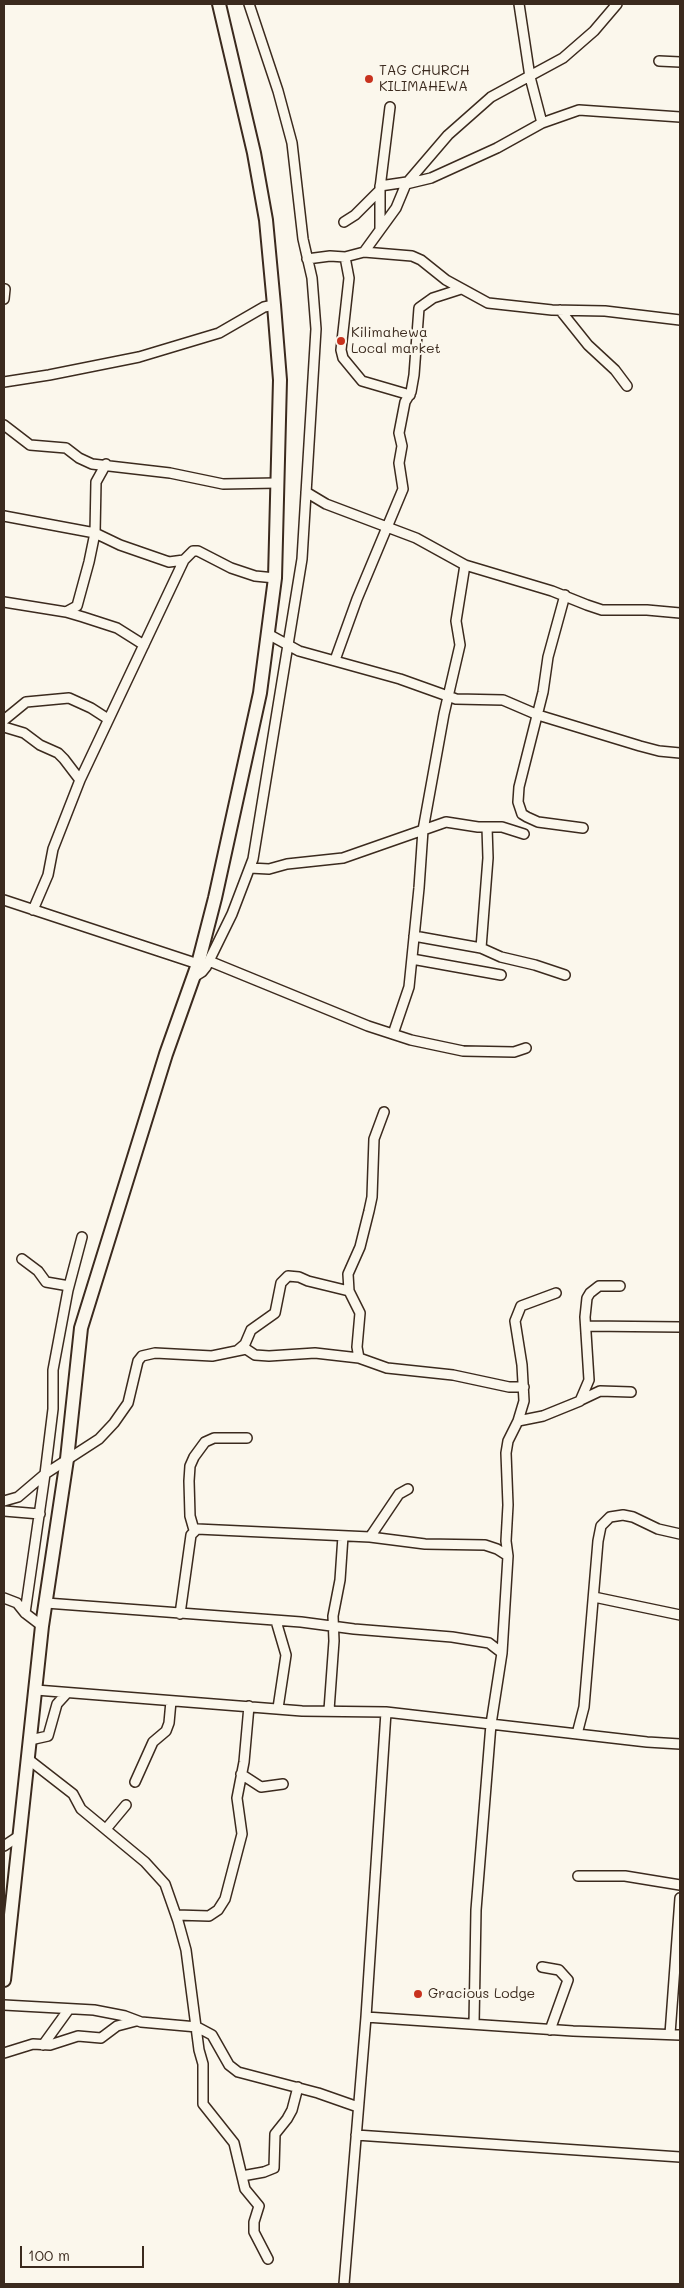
<!DOCTYPE html>
<style>
body{margin:0}
#map{position:relative;width:684px;height:2288px;overflow:hidden;background:#fbf7ec;font-family:Mali,sans-serif}
canvas{display:block}
.frame{position:absolute;inset:0;border:5px solid #3b2a1e;pointer-events:none}
.scale{position:absolute;left:20px;top:2246px;width:124px;height:22px;box-sizing:border-box;border:2px solid #3b2a1e;border-top:0;padding-left:6px;font-size:15px;line-height:18px;white-space:nowrap;color:#3b2a1e;-webkit-text-stroke:4px #fbf7ec;paint-order:stroke}
</style>
<div id="map">
<canvas width="684" height="2288"></canvas>
<div class="frame"></div>
<div class="scale">100 m</div>
</div>
<script>
const c = document.querySelector('canvas').getContext('2d');
c.lineJoin = 'round';
function shape(rows) {
  const path = new Path2D();
  for (const r of rows) {
    path.moveTo(r[0], r[1]);
    for (let i = 2; i < r.length; i += 2) path.lineTo(r[i], r[i + 1]);
  }
  return path;
}
function trace(path, color, width, dash) {
  c.strokeStyle = color;
  c.lineWidth = width;
  c.lineCap = dash ? 'butt' : 'round';
  c.setLineDash(dash || []);
  c.stroke(path);
}
function drawText(font, color, halo, rows, align = 'center') {
  c.font = font + ' Mali,sans-serif';
  c.lineWidth = 4;
  c.setLineDash([]);
  c.textBaseline = 'middle';
  c.strokeStyle = halo;
  c.fillStyle = color;
  for (const [text, x, y, turn = 0] of rows) {
    c.save();
    c.translate(x, y);
    c.rotate((+turn || 0) * Math.PI / 180);
    c.textAlign = isNaN(turn) ? turn : align;
    if (halo) c.strokeText(text, 0, 0);
    c.fillText(text, 0, 0);
    c.restore();
  }
}
const street = shape([
 [519,4,530,77,542,123],
 [659,61,680,62],
 [406,184,431,178,497,148,542,123,579,110,680,117],
 [380,186,407,182],
 [344,222,355,215,380,190],
 [380,228,380,188,390,107],
 [364,252,412,256,421,260,446,280,488,303,552,310,605,311,680,320],
 [345,257,349,278,341,350,343,358,362,381,410,395],
 [307,259,330,256,345,257,364,252,396,208,406,184,448,135,491,97,563,58,594,31,617,4],
 [4,299,5,289],
 [560,310,588,345,615,370,627,386],
 [4,382,49,375,139,357,219,333,264,307,274,305],
 [4,425,30,445,66,448,79,458,92,464,170,473,223,484,277,483],
 [306,492,326,504,416,538,465,565,552,591,587,605,602,610,647,610,680,613],
 [4,516,95,533,120,545,169,562,184,560,193,551,198,551,231,568,255,576,275,578],
 [565,595,548,657,543,692,519,787,518,802,522,814,527,817,538,822,583,828],
 [4,602,66,612,83,617,117,628,144,645],
 [66,612,77,606,89,562,95,533,96,482,106,464],
 [268,634,299,651,400,679,456,699,503,700,538,715,640,746,659,751,680,753],
 [335,660,357,599,403,489,399,463,402,446,399,433,405,402,411,392,414,375,419,308,433,298,461,289],
 [4,720,26,702,69,698,91,708,108,719],
 [4,727,24,733,40,745,58,753,64,759,80,780],
 [250,868,269,869,287,864,343,858,446,822,478,827,502,827,524,834],
 [4,900,198,964],
 [33,910,48,875,53,849,80,780,184,560],
 [414,936,481,948,501,957,535,965,565,975],
 [481,948,488,858,487,827],
 [412,959,501,975],
 [209,961,368,1026,411,1040,463,1051,514,1052,526,1048],
 [194,977,202,972,206,967,232,914,253,859,302,559,316,329,312,278,303,239,292,143,278,91,249,4],
 [393,1034,409,987,419,888,423,830,444,714,460,645,456,621,465,565],
 [22,1259,38,1271,46,1282,69,1286],
 [586,1326,680,1327],
 [238,1350,245,1344,251,1330,275,1313,281,1283,288,1276,299,1277,308,1281,349,1291],
 [359,1358,357,1347,360,1313,349,1291,348,1274,360,1247,369,1211,372,1197,374,1139,384,1112],
 [581,1400,600,1391,631,1392],
 [518,1421,543,1416,580,1401,589,1380,585,1317,587,1298,590,1293,599,1286,620,1286],
 [4,1501,18,1497,45,1474,53,1409,53,1370,68,1290,82,1237],
 [4,1511,40,1514],
 [194,1530,190,1516,189,1481,190,1466,194,1457,205,1442,214,1438,247,1438],
 [370,1537,399,1494,408,1489],
 [594,1597,680,1615],
 [4,1598,17,1603,25,1613,42,1626],
 [46,1603,301,1622,354,1629,452,1637,489,1643,502,1653],
 [25,1613,45,1474,99,1439,114,1423,128,1403,138,1361,142,1356,155,1353,212,1356,246,1349,255,1355,269,1356,315,1353,359,1358,387,1368,453,1375,509,1387,524,1387],
 [180,1614,191,1535,197,1529,370,1537,425,1544,485,1545,497,1549,508,1556],
 [276,1621,286,1655,278,1708],
 [36,1690,302,1711,386,1712,647,1742,680,1744],
 [329,1710,334,1641,333,1616,340,1580,343,1536],
 [386,1712,366,2017,573,2031,680,2035],
 [577,1734,584,1707,598,1541,601,1526,610,1517,623,1515,633,1517,658,1529,680,1534],
 [30,1740,48,1736,57,1704,67,1693],
 [28,1759,73,1794,81,1809,145,1862,165,1884,178,1921,186,1950,199,2050,203,2064,203,2104,234,2143,245,2189,259,2206,254,2222,254,2232,268,2259],
 [241,1774,261,1787,283,1784],
 [135,1782,153,1742,166,1731,169,1723,171,1701],
 [106,1829,126,1805],
 [4,1846,19,1836],
 [578,1876,625,1876,680,1885],
 [176,1915,209,1916,218,1910,225,1899,242,1834,237,1798,244,1762,249,1706],
 [542,1967,559,1970,568,1980,550,2030],
 [4,2005,94,2010,125,2016,141,2022,197,2027,212,2035,229,2065,238,2072,318,2093,358,2107],
 [474,2024,476,1910,491,1724,502,1653,508,1556,506,1541,508,1505,506,1453,508,1441,518,1421,524,1401,522,1365,515,1321,521,1306,556,1293],
 [670,2034,680,1898],
 [43,2045,69,2009],
 [4,2053,33,2044,50,2045,78,2036,101,2038,117,2026,136,2021],
 [356,2135,680,2157],
 [242,2176,264,2172,274,2168,275,2134,287,2119,292,2110,298,2087],
 [344,2284,366,2017]
]);
const secondary = shape([
 [4,1980,42,1626,67,1459,81,1328,166,1054,198,964,215,898,260,693,275,578,280,380,274,305,266,220,254,153,219,4]
]);
const markers = [
 [369,79,5,"#c8321e"],
 [341,341,5,"#c8321e"],
 [418,1994,5,"#c8321e"]
];
const poiNames = [
 ["TAG CHURCH",379,71],
 ["KILIMAHEWA",379,87],
 ["Kilimahewa",351,333],
 ["Local market",351,349],
 ["Gracious Lodge",428,1994]
];
trace(street, '#3b2a1e', 12);
trace(secondary, '#3b2a1e', 16);
trace(street, '#fbf7ec', 9);
trace(secondary, '#fbf7ec', 12);
for (const [x, y, r, color] of markers) {
  const dot = new Path2D();
  dot.arc(x, y, r, 0, 2 * Math.PI);
  c.fillStyle = color;
  c.fill(dot);
  trace(dot, '#fbf7ec', 2);
}
drawText('14px', '#3b2a1e', '#fbf7ec', poiNames, 'left');
</script>
